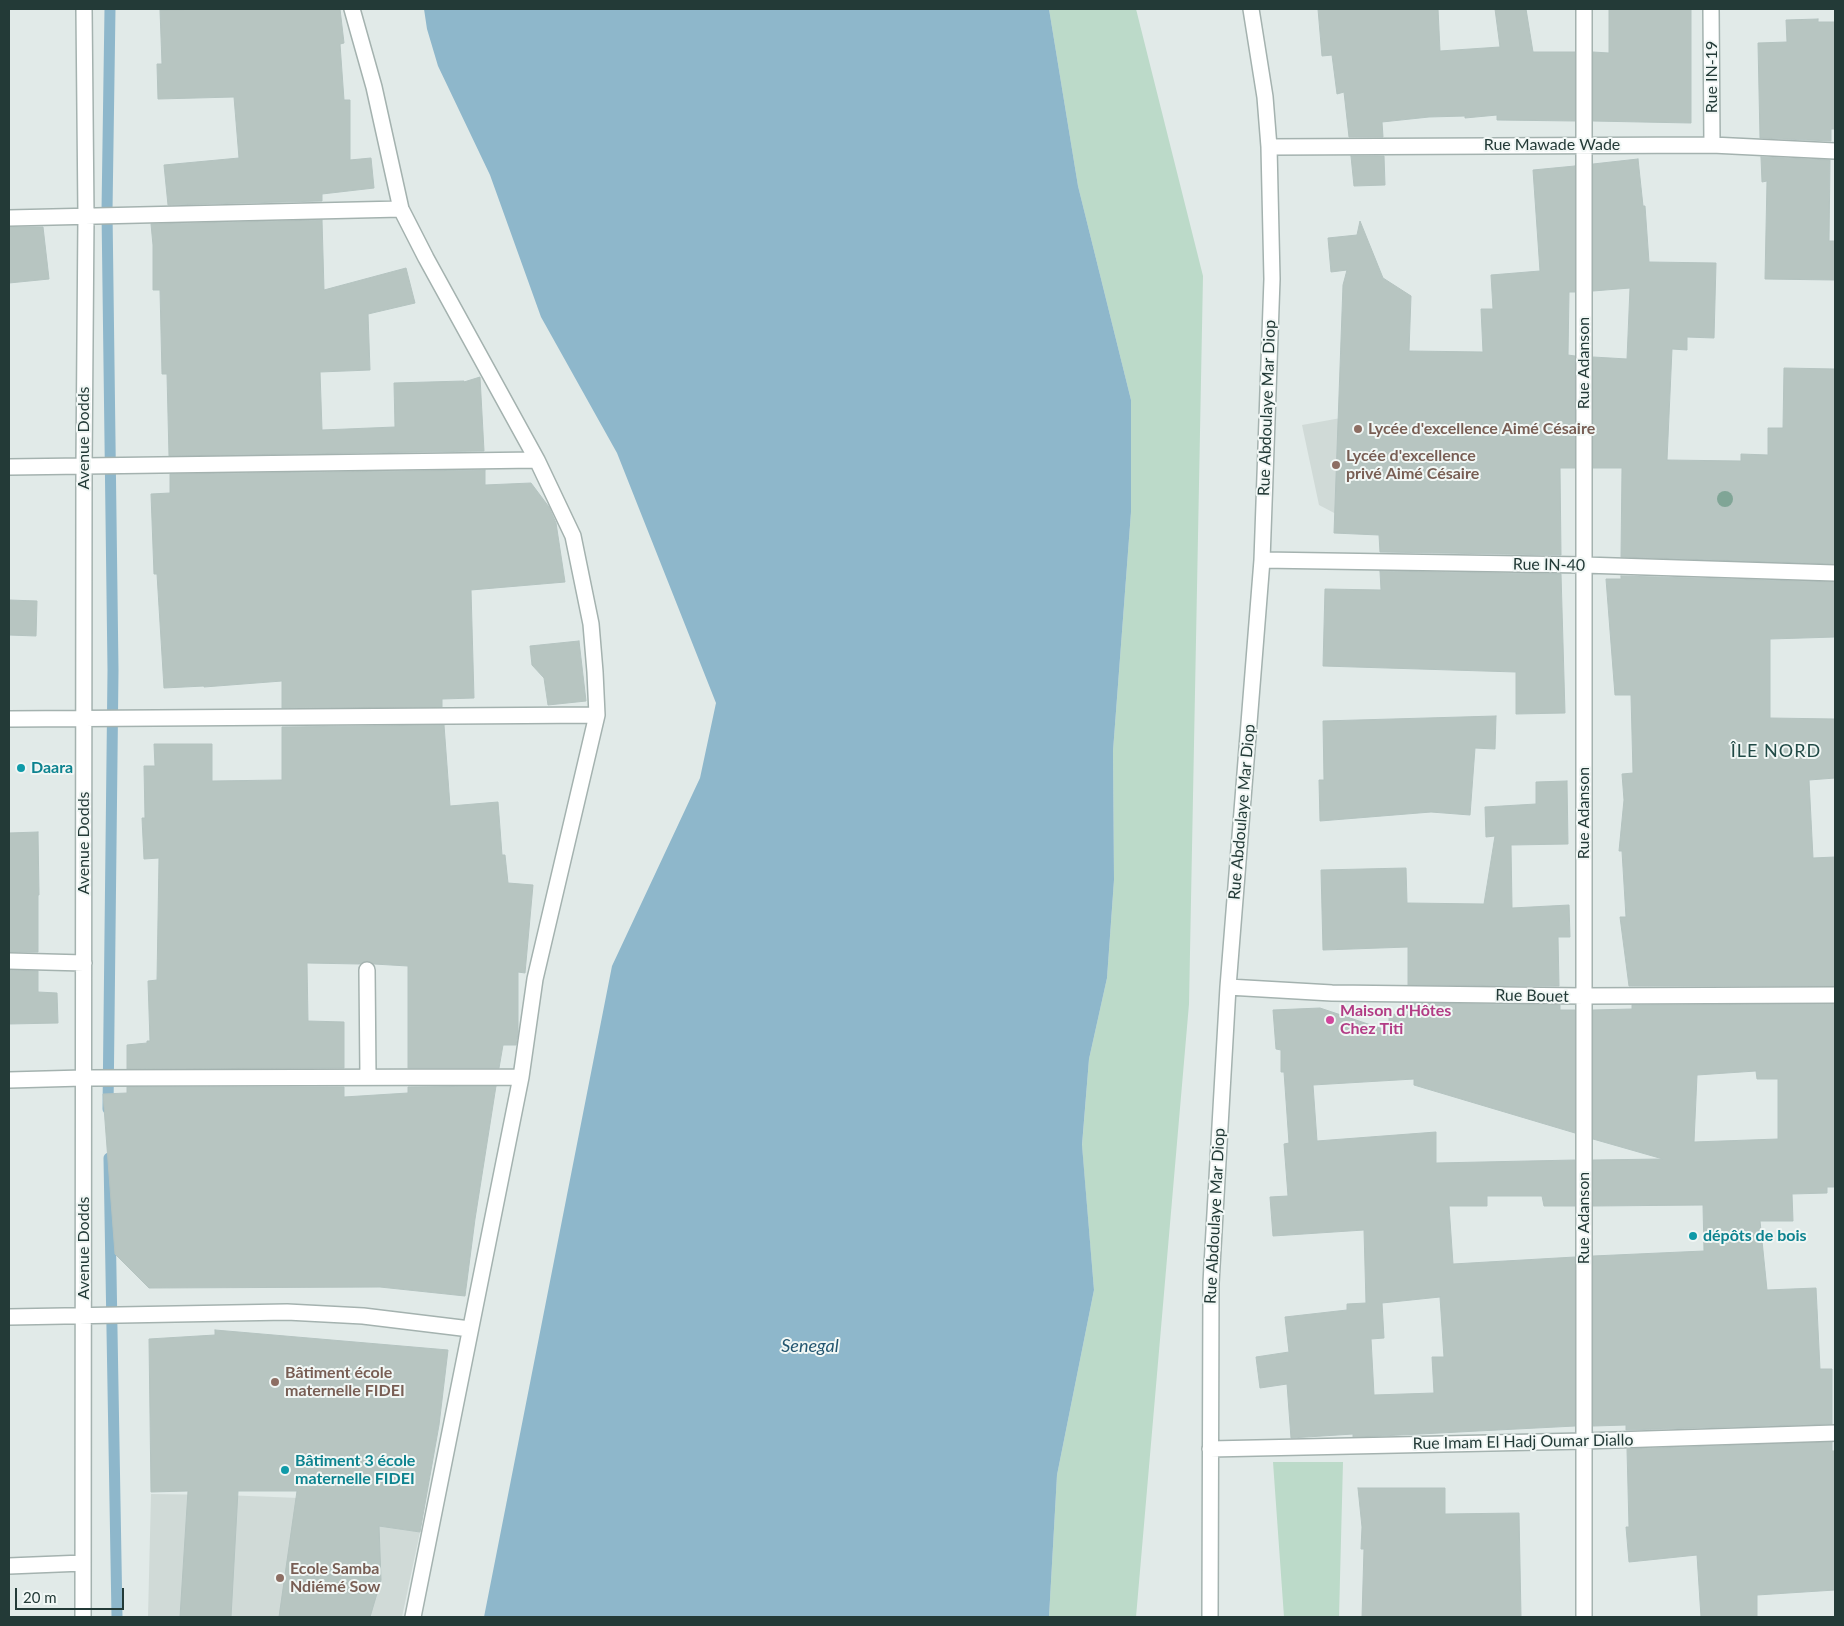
<!DOCTYPE html>
<meta charset="utf-8">
<style>
body{margin:0}
#map{position:relative;width:1844px;height:1626px;overflow:hidden;background:#e1eae8;font-family:Lato,sans-serif}
canvas{display:block}
.frame{position:absolute;inset:0;border:10px solid #233a37;pointer-events:none}
.scale{position:absolute;left:15px;top:1588px;width:109px;height:22px;box-sizing:border-box;border:2px solid #233a37;border-top:0;padding-left:6px;font-size:15px;line-height:18px;white-space:nowrap;color:#233a37;-webkit-text-stroke:4px #f1f7f5;paint-order:stroke}
</style>
<div id="map">
<canvas width="1844" height="1626"></canvas>
<div class="frame"></div>
<div class="scale">20 m</div>
</div>
<script>
const c = document.querySelector('canvas').getContext('2d');
c.lineJoin = 'round';
function paint(path, color) {
  c.fillStyle = color;
  c.fill(path, 'evenodd');
}
function shape(rows) {
  const path = new Path2D();
  for (const r of rows) {
    path.moveTo(r[0], r[1]);
    for (let i = 2; i < r.length; i += 2) path.lineTo(r[i], r[i + 1]);
  }
  return path;
}
function trace(path, color, width, dash) {
  c.strokeStyle = color;
  c.lineWidth = width;
  c.lineCap = dash ? 'butt' : 'round';
  c.setLineDash(dash || []);
  c.stroke(path);
}
function drawText(font, color, halo, rows, align = 'center') {
  c.font = font + ' Lato,sans-serif';
  c.lineWidth = 4;
  c.setLineDash([]);
  c.textBaseline = 'middle';
  c.strokeStyle = halo;
  c.fillStyle = color;
  for (const [text, x, y, turn = 0] of rows) {
    c.save();
    c.translate(x, y);
    c.rotate((+turn || 0) * Math.PI / 180);
    c.textAlign = isNaN(turn) ? turn : align;
    if (halo) c.strokeText(text, 0, 0);
    c.fillText(text, 0, 0);
    c.restore();
  }
}
const built = shape([
 [1363,414,1359,526,1319,505,1302,425],
 [151,1494,223,1495,350,1500,369,1524,420,1532,402,1617,148,1617]
]);
const green = shape([
 [1049,9,1136,9,1203,276,1189,1004,1136,1617,1049,1617,1057,1475,1094,1290,1082,1146,1089,1059,1107,978,1114,880,1113,751,1131,512,1131,400,1078,186],
 [1273,1462,1343,1462,1339,1617,1284,1617]
]);
const water = shape([
 [424,9,1049,9,1078,186,1131,400,1131,512,1113,751,1114,880,1107,978,1089,1059,1082,1145,1094,1290,1057,1475,1049,1617,484,1617,612,966,700,778,716,703,617,453,541,317,490,175,438,66,427,29]
]);
const stream = shape([
 [108,1109,113,670,107,211,110,9],
 [109,1158,117,1617]
]);
const building = shape([
 [208,9,340,9,344,43,340,44,344,100,350,100,350,160,371,158,374,188,322,194,322,201,168,205,164,165,239,158,234,97,158,99,157,64,162,64,160,10,208,9],
 [1318,9,1438,9,1440,51,1500,47,1495,9,1526,9,1533,52,1575,52,1575,121,1497,120,1497,115,1465,118,1465,116,1429,117,1382,122,1383,137,1349,137,1344,92,1337,94,1332,55,1322,56,1318,9],
 [1609,9,1691,9,1691,123,1593,121,1593,52,1609,53,1609,9],
 [1818,19,1818,22,1835,22,1835,129,1831,129,1831,141,1760,138,1758,43,1787,42,1786,20,1818,19],
 [1351,156,1384,156,1385,185,1354,186,1351,156],
 [1761,157,1830,160,1829,241,1835,241,1835,280,1765,279,1767,181,1762,182,1761,157],
 [1638,159,1643,206,1645,206,1649,262,1716,263,1714,338,1687,337,1687,350,1672,349,1667,460,1741,461,1741,454,1768,455,1768,428,1783,428,1784,368,1835,369,1835,564,1621,557,1622,468,1593,468,1593,357,1627,359,1630,288,1593,291,1593,164,1638,159],
 [1575,166,1575,292,1569,292,1568,355,1575,356,1575,468,1560,468,1561,555,1380,552,1379,535,1334,533,1343,285,1347,270,1331,272,1328,238,1357,235,1360,221,1383,278,1411,296,1409,351,1483,352,1481,309,1493,309,1491,275,1540,271,1533,170,1575,166],
 [322,220,324,290,406,268,415,303,368,314,370,370,320,372,322,430,395,427,394,383,464,381,464,382,480,377,484,451,169,456,167,374,162,374,160,290,153,290,153,245,151,224,322,220],
 [9,227,43,227,49,279,9,283,9,227],
 [485,470,485,485,531,483,549,507,556,523,565,582,471,590,474,698,442,699,442,707,282,708,282,681,204,687,204,686,164,688,157,574,154,574,151,494,170,493,170,474,485,470],
 [1380,571,1561,574,1565,713,1516,714,1516,672,1323,666,1325,589,1381,590,1380,571],
 [1621,576,1835,582,1835,637,1770,639,1770,718,1835,719,1835,778,1809,780,1813,858,1835,857,1835,986,1629,986,1620,917,1626,917,1622,851,1619,851,1624,800,1622,774,1633,773,1631,695,1615,695,1606,579,1621,579,1621,576],
 [9,600,37,601,36,636,9,635,9,600],
 [579,641,586,701,548,705,544,678,532,665,530,646,579,641],
 [1496,716,1495,749,1475,748,1470,815,1431,812,1320,821,1319,780,1324,780,1323,721,1496,716],
 [444,725,450,806,498,802,502,855,505,855,508,883,533,885,525,973,518,972,518,1033,516,1045,503,1045,499,1068,408,1068,408,966,374,964,367,961,360,964,307,963,308,1021,344,1022,344,1068,127,1069,127,1045,147,1043,147,1041,150,1041,148,981,157,980,159,858,144,859,142,818,145,818,144,766,155,766,154,744,212,744,212,781,282,780,282,727,444,725],
 [1567,781,1568,844,1511,845,1512,908,1569,905,1570,937,1558,937,1559,986,1408,985,1408,947,1323,950,1321,870,1406,868,1407,903,1484,904,1495,836,1486,837,1485,807,1536,804,1536,782,1567,781],
 [38,832,39,895,38,895,38,952,9,952,9,833,38,832],
 [9,970,38,971,38,992,57,993,58,1023,9,1024,9,970],
 [1408,1003,1560,1005,1560,1010,1575,1010,1575,1133,1414,1085,1414,1079,1313,1085,1317,1141,1436,1132,1436,1163,1575,1160,1575,1206,1544,1206,1542,1196,1487,1196,1487,1206,1449,1206,1453,1264,1575,1257,1575,1426,1381,1436,1353,1437,1353,1434,1291,1438,1287,1384,1260,1388,1256,1357,1289,1352,1285,1317,1347,1310,1347,1304,1366,1303,1364,1230,1273,1236,1270,1197,1288,1196,1284,1144,1289,1143,1284,1072,1281,1072,1281,1050,1276,1049,1273,1010,1320,1008,1389,1031,1389,1014,1408,1015,1408,1003],
 [1440,1297,1444,1357,1432,1357,1434,1393,1374,1395,1371,1339,1384,1338,1382,1303,1440,1297],
 [1835,1004,1835,1187,1827,1187,1827,1193,1792,1194,1793,1221,1760,1221,1767,1290,1816,1288,1820,1369,1832,1369,1832,1424,1626,1430,1626,1425,1593,1426,1593,1256,1704,1251,1703,1205,1593,1206,1593,1160,1663,1159,1593,1139,1593,1010,1632,1009,1632,1005,1835,1004],
 [1756,1071,1757,1079,1778,1079,1778,1139,1694,1142,1697,1075,1756,1071],
 [496,1086,475,1219,465,1296,380,1287,149,1288,115,1254,103,1094,127,1093,127,1087,344,1087,344,1097,408,1093,408,1087,496,1086],
 [215,1330,448,1350,439,1425,420,1532,379,1526,381,1580,370,1617,279,1617,297,1491,238,1491,231,1617,180,1617,188,1491,151,1492,149,1339,215,1335,215,1330],
 [1832,1442,1832,1451,1835,1451,1835,1590,1757,1595,1757,1617,1701,1617,1697,1555,1629,1562,1626,1527,1629,1527,1627,1449,1832,1442],
 [1358,1488,1445,1488,1445,1514,1519,1513,1521,1617,1362,1617,1364,1549,1361,1549,1362,1527,1358,1488]
]);
const minor = shape([
 [352,9,374,87,401,209,426,258,537,460,573,536,591,624,595,672,597,715,535,979,521,1077,413,1617],
 [1711,9,1712,145],
 [1269,147,1712,145,1835,151],
 [9,218,401,209],
 [9,467,537,460],
 [1262,560,1584,565,1835,573],
 [9,719,597,715],
 [9,961,84,963],
 [367,970,368,1076],
 [1228,987,1332,993,1584,996,1835,995],
 [9,1080,83,1078,521,1077],
 [9,1317,287,1312,363,1316,470,1329],
 [1210,1449,1584,1441,1835,1433],
 [9,1566,83,1563],
 [83,1617,84,465,86,216,84,9],
 [1210,1617,1211,1283,1228,987,1262,560,1272,279,1269,147,1265,97,1251,9],
 [1584,1617,1584,9]
]);
const trees = [
 [1725,499]
];
const markers = [
 [1358,429,5,"#8d6e63"],
 [1336,465,5,"#8d6e63"],
 [21,768,5,"#0f9aa8"],
 [1330,1020,5,"#d1479c"],
 [1693,1236,5,"#0f9aa8"],
 [275,1382,5,"#8d6e63"],
 [285,1470,5,"#0f9aa8"],
 [280,1578,5,"#8d6e63"]
];
const streetNames = [
 ["Rue IN-19",1712,77,-90],
 ["Rue Mawade Wade",1552,145],
 ["Rue Adanson",1584,363,-90],
 ["Rue Abdoulaye Mar Diop",1267,408,-88],
 ["Avenue Dodds",84,438,-90],
 ["Rue IN-40",1549,565,1],
 ["Rue Abdoulaye Mar Diop",1242,812,-85],
 ["Rue Adanson",1584,813,-90],
 ["Avenue Dodds",84,843,-90],
 ["Rue Bouet",1532,996,1],
 ["Rue Abdoulaye Mar Diop",1215,1216,-87],
 ["Rue Adanson",1584,1218,-90],
 ["Avenue Dodds",84,1248,-90],
 ["Rue Imam El Hadj Oumar Diallo",1523,1442,-1]
];
const educationNames = [
 ["Lycée d'excellence Aimé Césaire",1368,429],
 ["Lycée d'excellence",1346,456],
 ["privé Aimé Césaire",1346,474],
 ["Bâtiment école",285,1373],
 ["maternelle FIDEI",285,1391],
 ["Ecole Samba",290,1569],
 ["Ndiémé Sow",290,1587]
];
const cultureNames = [
 ["Daara",31,768],
 ["dépôts de bois",1703,1236],
 ["Bâtiment 3 école",295,1461],
 ["maternelle FIDEI",295,1479]
];
const hotelNames = [
 ["Maison d'Hôtes",1340,1011],
 ["Chez Titi",1340,1029]
];
const neighbourhoodNames = [
 ["ÎLE NORD",1776,751]
];
const waterNames = [
 ["Senegal",810,1346]
];
paint(built, '#d0dad7');
paint(green, '#bcdac9');
paint(water, '#8eb7cb');
trace(stream, '#8eb7cb', 11);
paint(building, '#b7c5c1');
trace(building, '#b4c3c0', 1);
trace(minor, '#a4b2af', 18);
trace(minor, '#fff', 15);
c.fillStyle = '#80a596';
for (const [x, y] of trees) {
  c.beginPath();
  c.arc(x, y, 8, 0, 2 * Math.PI);
  c.fill();
}
for (const [x, y, r, color] of markers) {
  const dot = new Path2D();
  dot.arc(x, y, r, 0, 2 * Math.PI);
  c.fillStyle = color;
  c.fill(dot);
  trace(dot, '#f1f7f5', 2);
}
drawText('16px', '#233a37', '#f1f7f5', streetNames);
drawText('bold 16px', '#785e54', '#f1f7f5', educationNames, 'left');
drawText('bold 16px', '#0d838f', '#f1f7f5', cultureNames, 'left');
drawText('bold 16px', '#b23c85', '#f1f7f5', hotelNames, 'left');
c.letterSpacing = '1px';
drawText('18px', '#214a46', '#f1f7f5', neighbourhoodNames);
c.letterSpacing = '0px';
drawText('italic 18px', '#235670', '#f1f7f5', waterNames);
</script>
